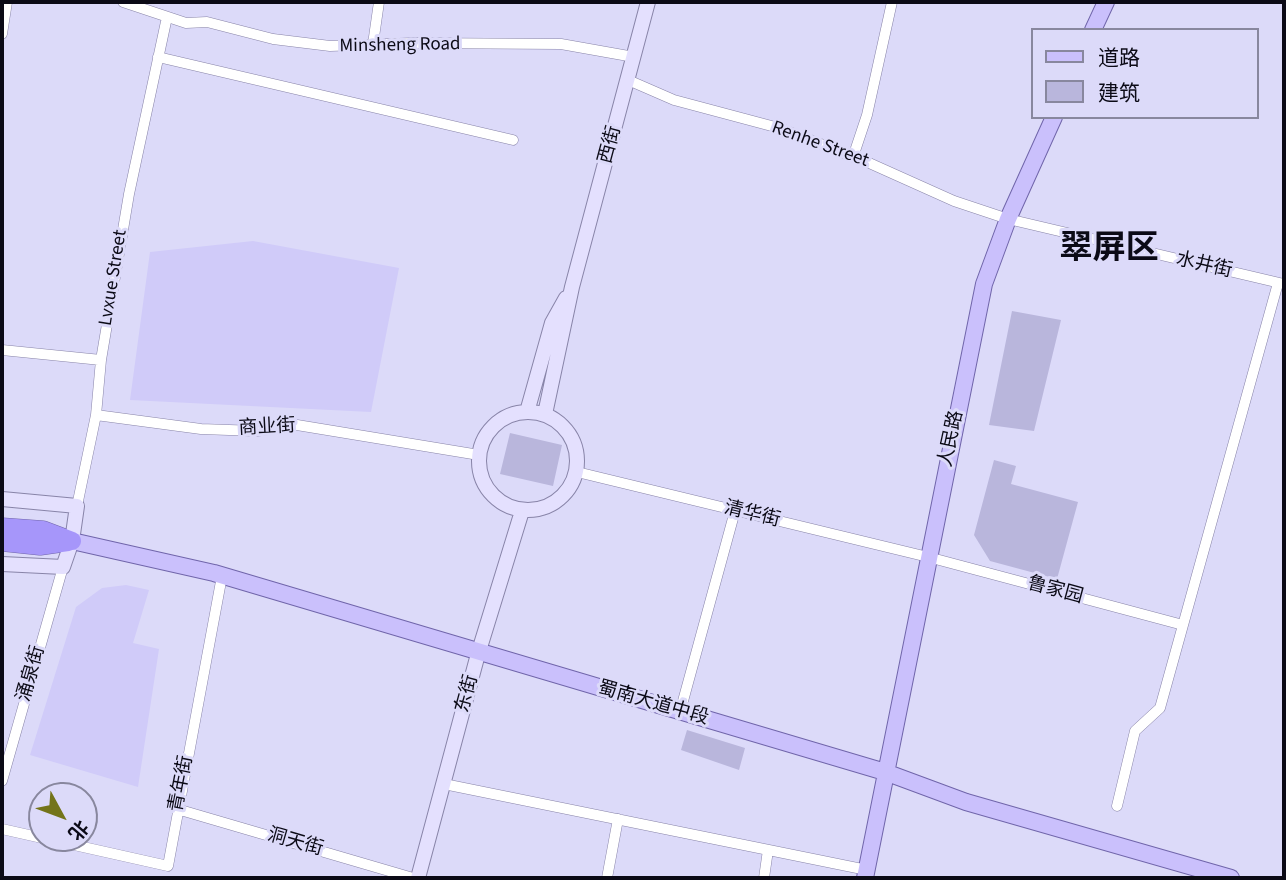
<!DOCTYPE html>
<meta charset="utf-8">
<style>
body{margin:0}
#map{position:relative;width:1286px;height:880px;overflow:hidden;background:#dcdaf9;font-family:"Source Sans 3","Noto Sans SC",sans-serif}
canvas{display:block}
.frame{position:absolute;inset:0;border:4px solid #0b0a16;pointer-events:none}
.legend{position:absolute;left:1031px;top:28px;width:228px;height:91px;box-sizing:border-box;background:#dcdaf9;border:2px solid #88879e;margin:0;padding:9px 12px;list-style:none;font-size:21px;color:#0b0a16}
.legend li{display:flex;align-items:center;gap:14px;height:35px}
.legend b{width:35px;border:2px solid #88879e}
.north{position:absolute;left:28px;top:782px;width:70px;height:70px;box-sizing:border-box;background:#dcdaf9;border:2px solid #88879e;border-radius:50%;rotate:131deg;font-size:19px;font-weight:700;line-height:28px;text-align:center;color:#0b0a16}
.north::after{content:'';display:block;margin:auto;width:24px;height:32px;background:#74741a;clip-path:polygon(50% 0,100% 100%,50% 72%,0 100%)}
</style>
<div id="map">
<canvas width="1286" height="880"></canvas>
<div class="frame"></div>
<ul class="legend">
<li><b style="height:9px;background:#cac0fc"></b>道路</li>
<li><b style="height:19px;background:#b9b6dc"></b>建筑</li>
</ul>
<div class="north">北</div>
</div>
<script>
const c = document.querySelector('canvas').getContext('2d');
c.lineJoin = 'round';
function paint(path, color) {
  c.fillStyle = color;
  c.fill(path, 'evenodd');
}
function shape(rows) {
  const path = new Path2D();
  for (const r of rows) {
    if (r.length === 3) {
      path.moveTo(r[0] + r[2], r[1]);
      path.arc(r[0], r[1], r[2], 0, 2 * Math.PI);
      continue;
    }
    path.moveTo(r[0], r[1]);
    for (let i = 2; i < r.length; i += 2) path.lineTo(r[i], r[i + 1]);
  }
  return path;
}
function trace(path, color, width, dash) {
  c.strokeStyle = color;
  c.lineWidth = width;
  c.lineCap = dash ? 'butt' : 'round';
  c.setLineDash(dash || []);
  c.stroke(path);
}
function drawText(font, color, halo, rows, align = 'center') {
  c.font = font + ' "Source Sans 3","Noto Sans SC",sans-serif';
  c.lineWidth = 6;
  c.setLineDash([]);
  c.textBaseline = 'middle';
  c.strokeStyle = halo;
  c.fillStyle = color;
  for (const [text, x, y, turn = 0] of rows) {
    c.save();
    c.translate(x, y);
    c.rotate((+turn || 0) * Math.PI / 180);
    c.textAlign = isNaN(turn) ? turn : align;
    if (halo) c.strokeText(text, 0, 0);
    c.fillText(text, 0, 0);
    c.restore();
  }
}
const built = shape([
 [253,241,399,268,371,412,130,400,150,252],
 [126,585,149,590,133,643,159,649,138,787,30,755,76,607,102,588]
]);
const building = shape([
 [1012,311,1061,320,1034,431,989,425],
 [510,433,562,445,553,486,500,474],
 [994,460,1016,466,1011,484,1078,502,1057,579,990,561,974,535],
 [687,730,745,748,739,770,681,750]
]);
const street = shape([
 [123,2,186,23,207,22,273,39,330,46,413,43,561,44,634,57],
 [2,34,7,2],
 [373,44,379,2],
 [158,57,513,140],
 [628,80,674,100,779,128,867,162,954,201,1008,219,1284,284],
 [853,157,867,115,892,2],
 [2,350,101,360],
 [96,415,201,429,257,431,297,425,479,455],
 [577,472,928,557,1183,625],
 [77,506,96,415,101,360,129,194,167,17],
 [680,712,735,511],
 [2,781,63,567],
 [444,784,867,870],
 [1117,806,1135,731,1160,708,1278,283],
 [177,809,413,878],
 [2,829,42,838],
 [43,838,168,866,222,576],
 [607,878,618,819],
 [764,878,768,850]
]);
const secondary = shape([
 [528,461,49],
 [527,412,552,323,566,298],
 [545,414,572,287,648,2],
 [2,499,77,506,72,541,63,567,2,564],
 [418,878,478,654,522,511]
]);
const primary = shape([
 [1093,30,1106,2],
 [72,541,214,573,885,772,966,802,1231,878],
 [865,878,984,284,1008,219,1054,117]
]);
const highway = shape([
 [2,527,43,530,72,541],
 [2,542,40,546,68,542]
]);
const streetNames = [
 ["Minsheng Road",400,46,-1],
 ["西街",611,145,-75],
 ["Renhe Street",820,145,20],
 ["水井街",1204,266,13],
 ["Lvxue Street",114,278,-81],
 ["商业街",267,428,-3],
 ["人民路",952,439,-78],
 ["清华街",752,515,14],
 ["鲁家园",1055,591,15],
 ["涌泉街",32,674,-74],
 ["东街",468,694,-75],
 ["蜀南大道中段",653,704,16],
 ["青年街",182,784,-79],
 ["洞天街",295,843,16]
];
const townNames = [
 ["翠屏区",1109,251]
];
paint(built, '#d0cbf9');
paint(building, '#b9b6dc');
trace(street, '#8884a8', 11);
trace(secondary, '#8884a8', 16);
trace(primary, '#7065aa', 18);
trace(highway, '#7065aa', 19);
trace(street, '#fff', 10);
trace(secondary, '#e4e0fe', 14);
trace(primary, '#cac0fc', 16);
trace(highway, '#a696fa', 18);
drawText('19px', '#0b0a16', '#dcdaf9', streetNames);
drawText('bold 33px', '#0b0a16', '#dcdaf9', townNames);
</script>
